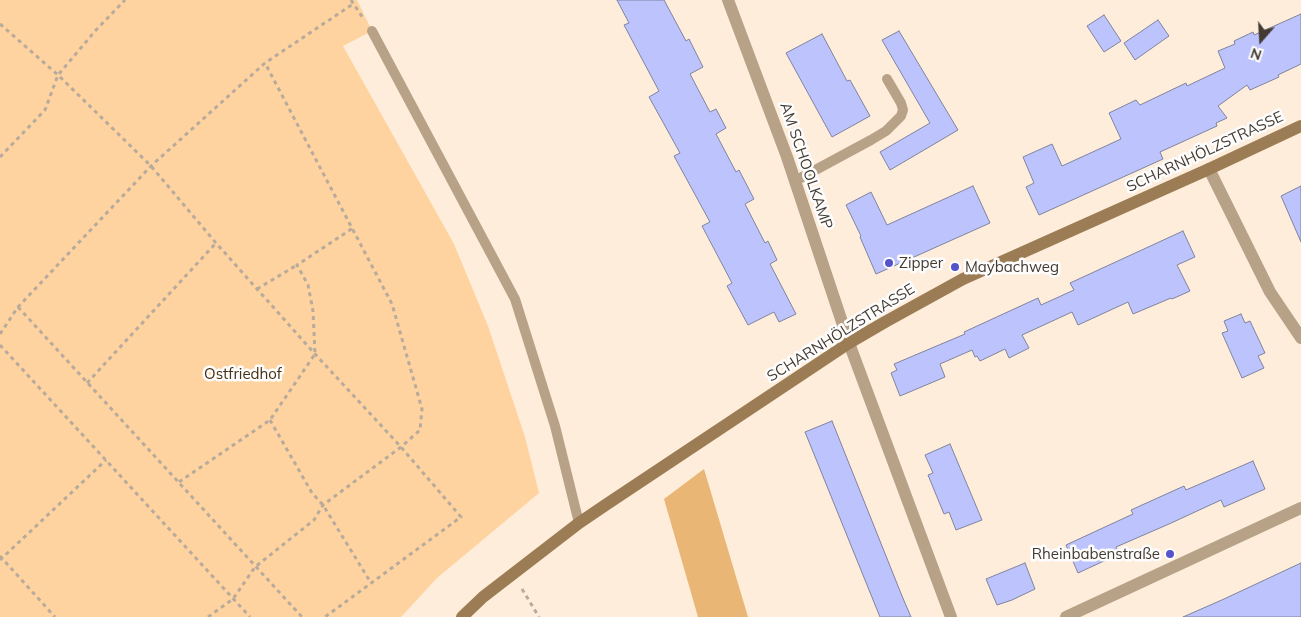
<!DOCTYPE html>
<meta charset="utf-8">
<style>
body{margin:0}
#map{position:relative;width:1301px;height:617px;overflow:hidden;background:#fdedda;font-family:Mulish,sans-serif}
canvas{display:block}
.north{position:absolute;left:1236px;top:15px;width:50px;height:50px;-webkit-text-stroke:4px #fdfdfd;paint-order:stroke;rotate:199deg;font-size:14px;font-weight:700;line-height:20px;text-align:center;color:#433b32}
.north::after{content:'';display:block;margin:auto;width:18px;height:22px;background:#433b32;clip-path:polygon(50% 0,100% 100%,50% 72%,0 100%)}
</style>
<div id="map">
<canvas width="1301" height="617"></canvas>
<div class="north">N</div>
</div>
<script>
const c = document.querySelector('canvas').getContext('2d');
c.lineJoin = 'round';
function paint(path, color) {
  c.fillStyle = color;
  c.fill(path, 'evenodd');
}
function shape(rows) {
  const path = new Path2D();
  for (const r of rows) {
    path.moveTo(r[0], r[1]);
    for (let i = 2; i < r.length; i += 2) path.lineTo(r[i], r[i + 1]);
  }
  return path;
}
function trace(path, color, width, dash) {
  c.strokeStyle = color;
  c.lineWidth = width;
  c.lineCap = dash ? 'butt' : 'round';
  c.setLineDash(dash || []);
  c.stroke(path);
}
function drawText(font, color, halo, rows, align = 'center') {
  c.font = font + ' Mulish,sans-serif';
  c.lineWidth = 5;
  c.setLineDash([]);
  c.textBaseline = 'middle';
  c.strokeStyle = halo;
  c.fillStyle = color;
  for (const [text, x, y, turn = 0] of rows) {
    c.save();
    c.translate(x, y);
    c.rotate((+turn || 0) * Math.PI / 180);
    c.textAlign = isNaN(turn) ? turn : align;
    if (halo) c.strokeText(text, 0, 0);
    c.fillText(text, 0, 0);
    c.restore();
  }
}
const green = shape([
 [0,0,357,0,372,31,343,46,454,244,488,326,525,437,539,493,437,578,401,617,0,617]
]);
const forest = shape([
 [704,469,748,617,698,617,664,499]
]);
const building = shape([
 [617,0,664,0,686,41,689,39,703,67,690,74,710,112,716,109,726,128,716,134,736,172,739,170,754,199,745,204,765,243,768,241,777,260,770,264,796,314,779,322,774,312,748,325,727,286,732,283,702,226,710,222,674,156,680,153,649,97,659,91,624,25,629,23,617,0],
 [1301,14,1301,64,1278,75,1279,77,1250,90,1247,85,1218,106,1227,118,1216,123,1217,126,1160,152,1163,159,1039,215,1026,187,1034,183,1023,157,1052,144,1062,166,1121,139,1109,113,1136,100,1140,105,1186,83,1187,86,1225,68,1218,51,1235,44,1234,41,1253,32,1254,35,1301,14],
 [1104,15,1121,41,1104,52,1087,26,1104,15],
 [1158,20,1169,36,1135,60,1124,43,1158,20],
 [899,31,958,130,890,170,880,152,930,123,882,40,899,31],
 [822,34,847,81,850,80,870,116,832,137,786,53,822,34],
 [973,186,990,223,876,274,860,237,861,236,846,205,871,192,887,225,973,186],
 [1301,186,1301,242,1281,196,1301,186],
 [1183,231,1195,257,1177,265,1190,291,1172,299,1171,298,1133,314,1128,302,1078,325,1072,312,1022,335,1029,348,1009,358,1005,349,980,361,977,356,975,357,972,350,940,364,945,377,900,396,891,373,897,370,894,364,965,334,964,332,1038,298,1041,305,1074,290,1070,283,1183,231],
 [1241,314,1245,323,1250,321,1265,353,1258,356,1264,368,1242,378,1222,333,1228,331,1224,321,1241,314],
 [832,421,902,596,911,617,880,617,805,432,832,421],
 [950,444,982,520,956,530,949,512,944,514,928,475,933,473,925,455,950,444],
 [1253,461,1265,489,1224,507,1221,500,1169,524,1116,547,1119,554,1078,573,1066,545,1133,514,1131,510,1184,486,1186,490,1253,461],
 [1025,563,1035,589,1012,600,997,605,986,579,1025,563],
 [1301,563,1301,617,1183,617,1224,599,1301,563]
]);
const path = shape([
 [351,0,363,18],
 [0,24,58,75,151,166,216,243,315,354,401,447,461,517,325,617],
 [0,157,45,110,58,75,96,30,125,0],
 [257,289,297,265],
 [18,307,302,617],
 [0,334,18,307,151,166,265,63,353,4],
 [0,345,250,617],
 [87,383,216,243],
 [270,420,312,493,323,505,371,583],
 [179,482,270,420,315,354,313,311,308,285,297,265,353,228],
 [0,556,55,617],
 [0,560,106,460],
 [522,589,539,617],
 [208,617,233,599,255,567,314,520,323,505,401,447,420,430,422,409,392,304,265,63]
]);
const service = shape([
 [372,31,515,299,555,426,579,523],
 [795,181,871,140,886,131,901,116,903,110,901,103,887,79]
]);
const minor = shape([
 [728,0,787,157,849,343,951,617],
 [1209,169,1270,292,1301,338],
 [1066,617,1301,508]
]);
const secondary = shape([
 [462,617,483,597,579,523,607,504,849,343,885,322,963,279,1209,169,1301,126]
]);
const markers = [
 [889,263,5,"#5553ca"],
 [955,267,5,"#5553ca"],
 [1170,554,5,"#5553ca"]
];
const streetNames = [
 ["SCHARNHÖLZSTRASSE",1205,152,-25],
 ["AM SCHOOLKAMP",806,166,71],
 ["SCHARNHÖLZSTRASSE",841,333,-32]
];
const poiNames = [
 ["Zipper",899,263],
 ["Maybachweg",965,267],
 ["Rheinbabenstraße",1160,554,"right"]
];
const parkNames = [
 ["Ostfriedhof",243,374]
];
paint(green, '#fed39f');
paint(forest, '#e9b675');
paint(building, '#bcc3fd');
trace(building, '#80839d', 1);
trace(path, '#b8ab9c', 3, [4, 4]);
trace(service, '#b8a287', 10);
trace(minor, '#b8a287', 12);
trace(secondary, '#9c7c54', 12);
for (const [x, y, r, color] of markers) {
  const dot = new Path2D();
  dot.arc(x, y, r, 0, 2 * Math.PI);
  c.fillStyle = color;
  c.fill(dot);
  trace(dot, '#fdfdfd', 2);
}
drawText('15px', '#433b32', '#fdfdfd', streetNames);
drawText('15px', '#433b32', '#fdfdfd', poiNames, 'left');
drawText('15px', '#473115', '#fdfdfd', parkNames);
</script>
